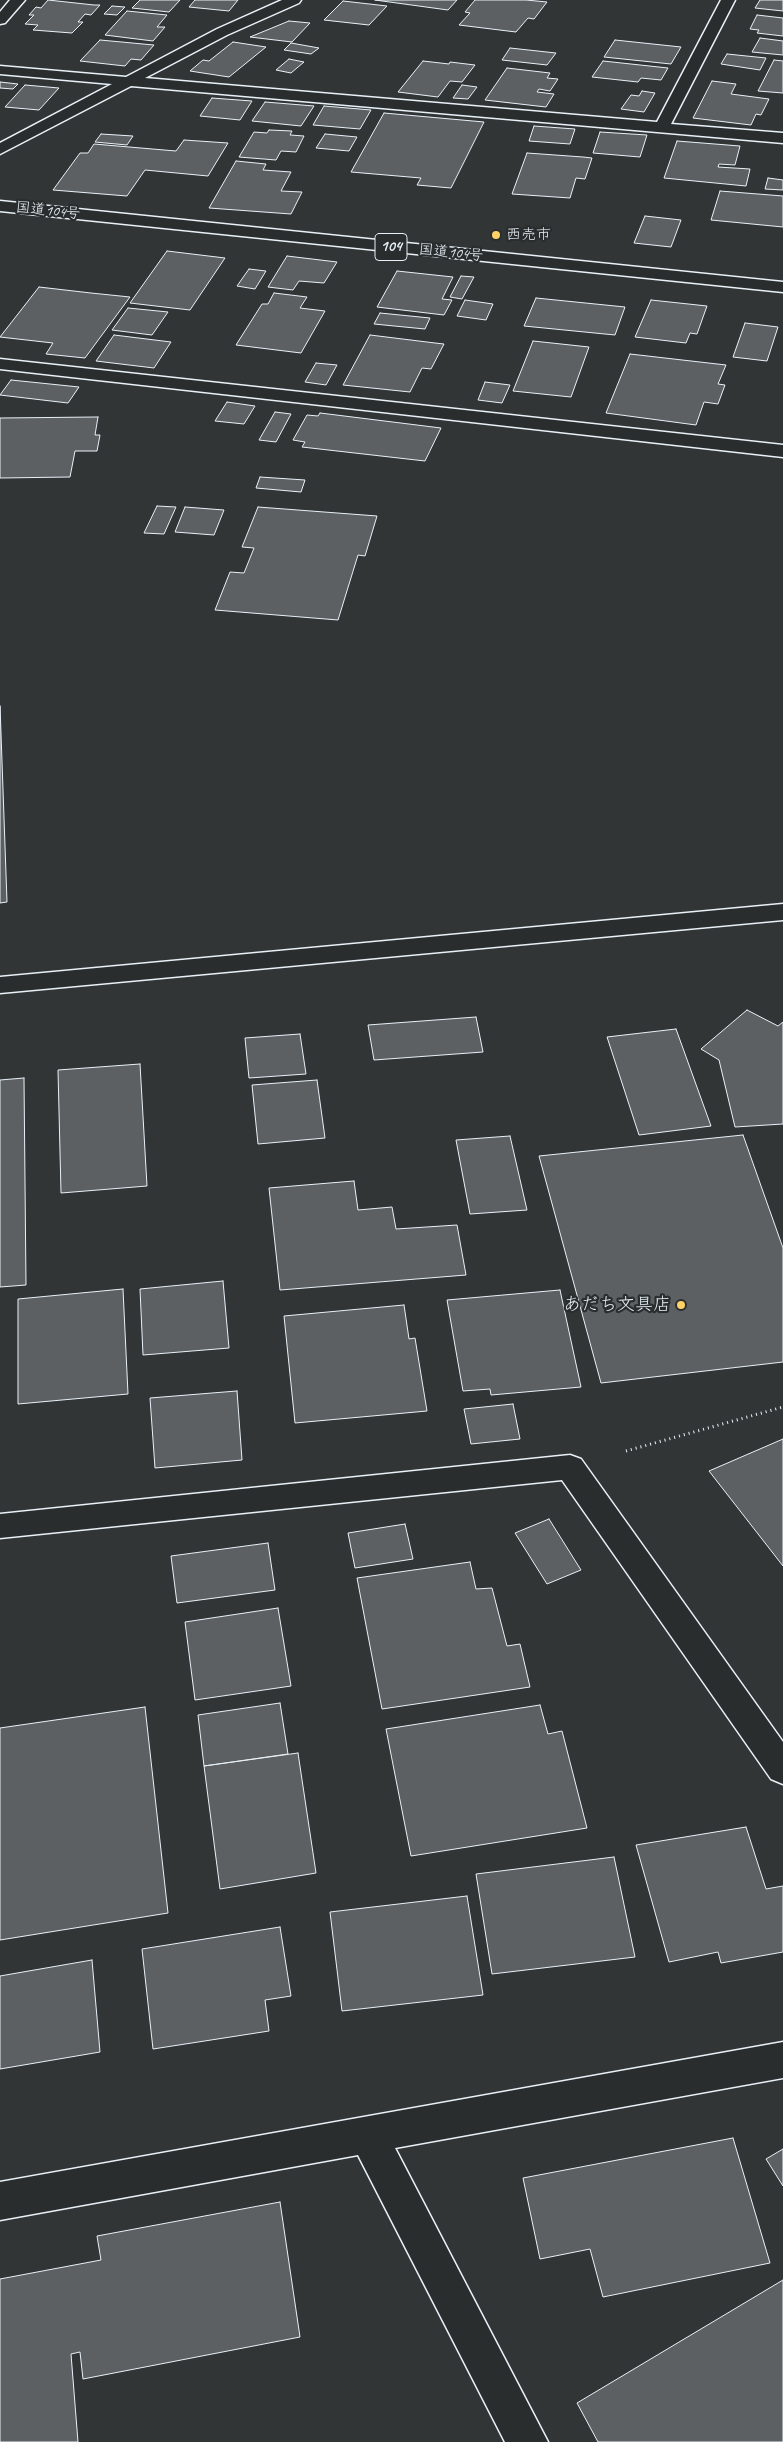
<!DOCTYPE html>
<meta charset="utf-8">
<style>
body{margin:0}
canvas{display:block;background:#323536}
</style>
<canvas width="783" height="2442"></canvas>
<script>
const c = document.querySelector('canvas').getContext('2d');
c.lineJoin = 'round';
function paint(path, color) {
  c.fillStyle = color;
  c.fill(path, 'evenodd');
}
function shape(rows) {
  const path = new Path2D();
  for (const r of rows) {
    path.moveTo(r[0], r[1]);
    for (let i = 2; i < r.length; i += 2) path.lineTo(r[i], r[i + 1]);
  }
  return path;
}
function trace(path, color, width, dash) {
  c.strokeStyle = color;
  c.lineWidth = width;
  c.lineCap = dash ? 'butt' : 'round';
  c.setLineDash(dash || []);
  c.stroke(path);
}
function drawText(font, color, halo, rows, align = 'center') {
  c.font = font + ' Caveat,"Klee One",sans-serif';
  c.lineWidth = 4.5;
  c.setLineDash([]);
  c.textBaseline = 'middle';
  c.strokeStyle = halo;
  c.fillStyle = color;
  for (const [text, x, y, turn = 0] of rows) {
    c.save();
    c.translate(x, y);
    c.rotate((+turn || 0) * Math.PI / 180);
    c.textAlign = isNaN(turn) ? turn : align;
    if (halo) c.strokeText(text, 0, 0);
    c.fillText(text, 0, 0);
    c.restore();
  }
}
const building = shape([
 [48,0,94,5,100,5,91,15,85,14,78,22,83,22,72,33,33,30,38,25,25,24,34,15,29,15,36,7,41,8,48,0],
 [140,0,180,0,169,12,132,8,140,0],
 [195,0,238,0,229,11,189,7,195,0],
 [375,0,457,0,448,10,375,0],
 [475,0,526,0,547,2,534,19,528,18,516,32,459,25,470,13,465,12,475,0],
 [760,0,783,0,783,11,755,8,760,0],
 [343,1,387,6,369,25,324,20,343,1],
 [112,6,125,7,117,15,104,14,112,6],
 [127,11,167,15,157,27,165,27,153,41,105,35,127,11],
 [757,15,783,18,783,36,757,33,759,30,750,29,757,15],
 [289,21,310,23,292,42,250,37,289,21],
 [760,38,783,41,783,55,752,52,760,38],
 [100,40,143,44,154,45,141,60,131,59,125,66,80,61,100,40],
 [615,40,681,47,671,64,604,57,615,40],
 [233,42,266,47,229,77,190,71,203,60,209,61,233,42],
 [291,43,319,48,311,54,284,50,291,43],
 [510,48,556,53,547,65,502,60,510,48],
 [727,54,766,58,760,70,721,64,727,54],
 [289,59,304,62,291,73,276,70,289,59],
 [774,60,783,61,783,93,758,91,774,60],
 [423,61,449,64,450,62,475,65,462,82,450,81,438,97,398,92,423,61],
 [603,61,668,68,661,80,641,78,638,82,592,77,603,61],
 [507,68,550,73,547,78,558,79,550,91,539,89,537,92,554,94,546,107,485,100,507,68],
 [712,81,736,84,731,94,769,99,761,115,756,114,751,125,693,118,712,81],
 [0,82,18,84,13,89,0,88,0,82],
 [25,85,59,88,39,110,5,107,25,85],
 [462,85,477,87,468,99,453,98,462,85],
 [642,91,655,93,644,112,621,109,631,95,639,96,642,91],
 [212,98,252,101,240,120,200,116,212,98],
 [265,102,314,106,301,126,252,121,265,102],
 [324,106,371,110,360,129,313,125,324,106],
 [384,113,484,122,451,188,417,185,421,178,351,172,384,113],
 [534,126,575,129,570,144,529,141,534,126],
 [269,130,292,131,290,135,304,136,296,152,281,151,276,160,239,157,254,132,267,133,269,130],
 [600,132,647,135,640,157,593,153,600,132],
 [101,134,133,136,127,145,95,142,101,134],
 [325,134,357,137,349,151,316,148,325,134],
 [184,140,228,143,208,176,145,170,127,196,53,190,80,153,88,153,94,144,176,151,184,140],
 [677,141,740,146,735,165,719,164,718,167,750,169,746,186,664,178,677,141],
 [527,153,583,157,592,158,585,179,576,178,570,198,512,194,527,153],
 [236,161,266,164,263,170,291,172,281,191,302,192,291,214,209,208,236,161],
 [768,178,783,180,783,190,765,189,768,178],
 [720,191,783,196,783,227,711,220,720,191],
 [645,216,681,220,671,247,634,243,645,216],
 [167,251,225,258,190,310,130,303,167,251],
 [287,256,337,262,324,283,299,281,293,290,268,287,287,256],
 [249,269,266,271,255,289,237,286,249,269],
 [397,271,453,277,442,299,452,300,444,315,377,307,397,271],
 [461,276,474,277,462,299,450,297,461,276],
 [39,287,91,293,130,297,85,358,46,354,53,343,0,337,39,287],
 [274,293,307,297,300,308,325,311,301,353,236,345,262,304,268,304,274,293],
 [536,298,625,307,615,335,524,326,536,298],
 [465,300,493,304,486,320,457,316,465,300],
 [651,300,707,306,697,334,690,333,686,343,635,337,651,300],
 [128,308,168,312,152,335,112,330,128,308],
 [380,313,430,318,425,329,374,324,380,313],
 [745,323,778,327,767,361,733,357,745,323],
 [114,335,171,342,154,368,96,361,114,335],
 [370,335,435,343,444,344,431,369,422,368,410,392,343,385,370,335],
 [533,341,589,347,571,397,513,391,533,341],
 [630,354,726,365,718,384,725,385,718,404,704,402,696,425,606,413,630,354],
 [316,363,337,365,326,385,305,382,316,363],
 [11,380,79,387,68,403,0,395,11,380],
 [485,382,510,385,502,403,478,400,485,382],
 [227,402,255,406,244,424,215,421,227,402],
 [275,412,291,414,276,442,259,440,275,412],
 [320,413,441,428,425,461,302,447,305,442,293,440,307,415,318,416,320,413],
 [98,417,95,435,100,435,97,451,75,451,70,477,0,478,0,418,98,417],
 [260,477,305,480,301,492,256,488,260,477],
 [157,506,176,507,164,534,144,533,157,506],
 [185,507,224,510,214,535,175,532,185,507],
 [258,507,377,516,365,556,358,555,338,620,215,610,230,572,244,573,254,548,242,547,258,507],
 [0,706,7,902,0,903,0,706],
 [747,1010,778,1026,783,1022,783,1124,735,1127,719,1060,701,1049,747,1010],
 [476,1017,483,1052,374,1060,368,1025,476,1017],
 [676,1029,711,1126,639,1135,607,1037,676,1029],
 [300,1034,306,1074,249,1078,245,1038,300,1034],
 [140,1064,147,1186,61,1193,58,1070,140,1064],
 [24,1078,26,1285,0,1287,0,1080,24,1078],
 [317,1080,325,1138,258,1144,252,1085,317,1080],
 [743,1135,783,1248,783,1362,601,1383,539,1156,743,1135],
 [510,1136,527,1210,470,1214,456,1140,510,1136],
 [354,1181,358,1210,392,1207,396,1229,457,1225,466,1275,280,1290,269,1188,354,1181],
 [223,1281,229,1348,143,1355,140,1289,223,1281],
 [123,1289,128,1394,18,1404,18,1299,123,1289],
 [560,1290,581,1387,491,1395,490,1389,463,1391,447,1300,560,1290],
 [404,1305,409,1339,415,1338,427,1411,295,1423,284,1316,404,1305],
 [237,1391,242,1460,155,1468,150,1398,237,1391],
 [513,1404,520,1439,471,1444,464,1409,513,1404],
 [783,1439,783,1566,709,1471,783,1439],
 [549,1519,581,1570,547,1584,515,1533,549,1519],
 [405,1524,413,1559,355,1568,348,1533,405,1524],
 [268,1543,275,1590,177,1603,171,1556,268,1543],
 [470,1562,476,1589,492,1588,507,1646,520,1644,530,1687,382,1709,357,1578,470,1562],
 [278,1608,291,1686,195,1700,185,1622,278,1608],
 [280,1703,288,1754,204,1766,198,1715,280,1703],
 [540,1705,548,1734,562,1731,587,1828,411,1856,386,1729,540,1705],
 [145,1707,168,1913,0,1940,0,1728,145,1707],
 [298,1753,316,1873,220,1889,204,1766,298,1753],
 [746,1827,766,1889,783,1886,783,1952,721,1963,718,1952,669,1962,636,1845,746,1827],
 [614,1857,635,1957,492,1974,476,1874,614,1857],
 [467,1896,483,1995,342,2011,330,1912,467,1896],
 [280,1927,291,1996,265,2000,269,2031,153,2049,142,1949,280,1927],
 [92,1960,100,2052,0,2069,0,1976,92,1960],
 [733,2138,770,2263,603,2297,590,2249,540,2259,523,2178,733,2138],
 [783,2149,783,2186,766,2159,783,2149],
 [280,2202,300,2337,83,2379,80,2352,71,2354,78,2442,0,2442,0,2279,101,2260,97,2236,280,2202],
 [783,2280,783,2442,598,2442,577,2403,783,2280]
]);
const path = shape([
 [626,1451,783,1407]
]);
const minor = shape([
 [10,0,25,0,5,23,0,24,0,12,10,0],
 [282,0,301,0,299,3,227,35,145,78,657,122,721,0,735,0,671,124,783,133,783,143,131,86,0,154,0,143,112,84,0,74,0,66,126,77,217,29,282,0],
 [0,359,783,445,783,457,0,369,0,359],
 [783,904,783,920,0,993,0,977,783,904],
 [570,1455,581,1459,783,1742,783,1784,771,1779,562,1480,0,1538,0,1514,570,1455],
 [783,2042,783,2078,395,2148,548,2442,505,2442,358,2155,0,2220,0,2182,783,2042]
]);
const highway = shape([
 [0,201,783,282,783,292,0,211,0,201]
]);
const markers = [
 [496,235,5,"#ffd166"],
 [681,1305,5,"#ffd166"]
];
const farStreetnames = [
 ["国道104号",48,211,6],
 ["国道104号",451,253,6]
];
const farPoinames = [
 ["西売市",506,235]
];
const shields = [
 [391,247,32]
];
const shieldNames = [
 ["104",391,247]
];
const poiNames = [
 ["あだち文具店",671,1305]
];
paint(building, '#5c6063');
trace(building, '#e8f1f8', 1);
trace(minor, '#e8f1f8', 3);
trace(highway, '#e8f1f8', 3);
trace(path, '#e8f1f8', 3, [1, 4]);
paint(minor, '#2a2d2e');
paint(highway, '#2a2d2e');
for (const [x, y, r, color] of markers) {
  const dot = new Path2D();
  dot.arc(x, y, r, 0, 2 * Math.PI);
  c.fillStyle = color;
  c.fill(dot);
  trace(dot, '#2a2d2e', 2);
}
drawText('15px', '#e8f1f8', '#2a2d2e', farStreetnames);
drawText('15px', '#e8f1f8', '#2a2d2e', farPoinames, 'left');
for (const [x, y, w] of shields) {
  const box = new Path2D();
  box.roundRect(x - w / 2, y - 13.5, w, 27, 4);
  c.fillStyle = '#2a2d2e';
  c.fill(box);
  trace(box, '#e8f1f8', 1);
}
drawText('bold 16px', '#e8f1f8', null, shieldNames);
drawText('18px', '#e8f1f8', '#2a2d2e', poiNames, 'right');
</script>
